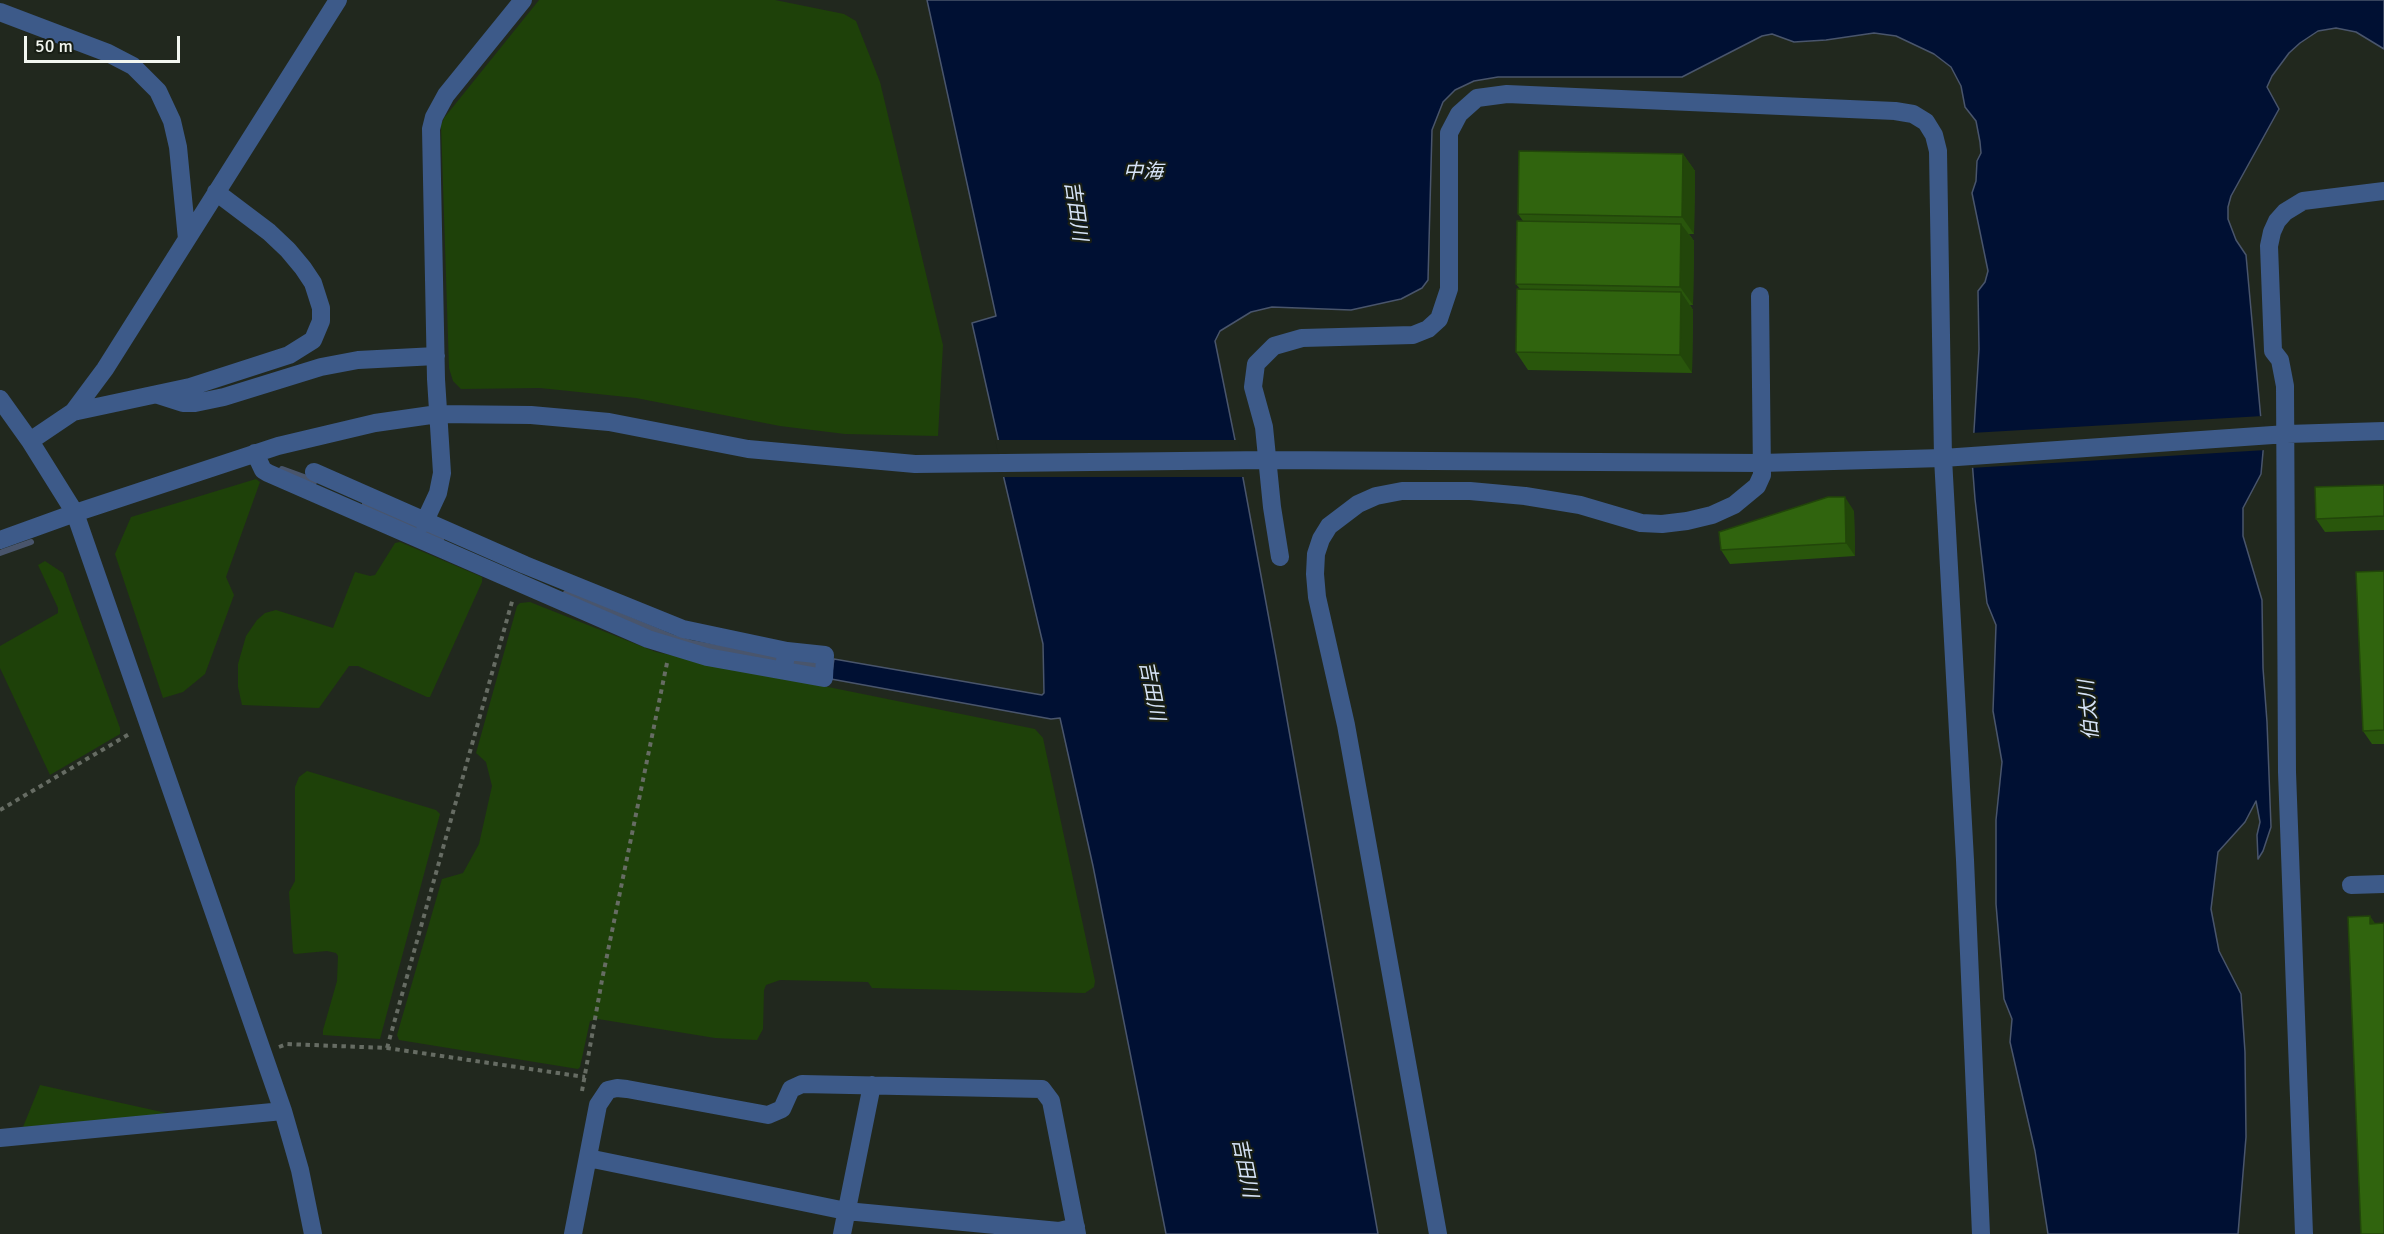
<!DOCTYPE html>
<meta charset="utf-8">
<style>
body{margin:0}
#map{position:relative;width:2384px;height:1234px;overflow:hidden;background:#21281e;font-family:Signika,sans-serif}
canvas{display:block}
.scale{position:absolute;left:24px;top:36px;width:156px;height:27px;box-sizing:border-box;border:3px solid #f2f6f0;border-top:0;padding-left:8px;font-size:18px;line-height:21px;white-space:nowrap;color:#f2f6f0;-webkit-text-stroke:4px #181e15;paint-order:stroke}
</style>
<div id="map">
<canvas width="2384" height="1234"></canvas>
<div class="scale">50 m</div>
</div>
<script>
const c = document.querySelector('canvas').getContext('2d');
c.lineJoin = 'round';
function paint(path, color) {
  c.fillStyle = color;
  c.fill(path, 'evenodd');
}
function shape(rows) {
  const path = new Path2D();
  for (const r of rows) {
    path.moveTo(r[0], r[1]);
    for (let i = 2; i < r.length; i += 2) path.lineTo(r[i], r[i + 1]);
  }
  return path;
}
function trace(path, color, width, dash) {
  c.strokeStyle = color;
  c.lineWidth = width;
  c.lineCap = dash ? 'butt' : 'round';
  c.setLineDash(dash || []);
  c.stroke(path);
}
function drawText(font, color, halo, rows, align = 'center') {
  c.font = font + ' Signika,"Noto Sans JP",sans-serif';
  c.lineWidth = 4.5;
  c.setLineDash([]);
  c.textBaseline = 'middle';
  c.strokeStyle = halo;
  c.fillStyle = color;
  for (const [text, x, y, turn = 0] of rows) {
    c.save();
    c.translate(x, y);
    c.rotate((+turn || 0) * Math.PI / 180);
    c.textAlign = isNaN(turn) ? turn : align;
    if (halo) c.strokeText(text, 0, 0);
    c.fillText(text, 0, 0);
    c.restore();
  }
}
const green = shape([
 [539,0,775,0,844,14,856,21,880,82,943,345,938,436,845,434,780,426,636,398,540,388,461,389,453,381,449,368,441,125,444,118],
 [256,479,260,482,226,577,234,595,205,674,183,692,163,698,115,554,131,517],
 [400,542,482,577,482,582,430,697,427,697,358,666,349,666,319,708,242,705,238,687,238,664,246,636,257,620,265,613,276,610,333,628,355,572,370,576,375,575,395,543],
 [45,561,63,573,120,728,120,734,50,775,0,668,0,646,58,613,58,608,38,565],
 [530,602,656,652,1035,729,1043,738,1095,981,1094,987,1085,993,872,988,868,982,780,980,766,985,764,990,763,1029,757,1040,715,1038,598,1019,590,1021,580,1067,578,1069,399,1040,397,1035,442,879,463,873,479,844,492,786,486,762,476,753,517,606,520,603],
 [307,771,436,810,440,814,380,1039,323,1035,323,1030,337,981,338,956,336,953,327,951,295,954,293,952,289,892,295,881,295,787,299,777],
 [40,1085,171,1114,23,1127]
]);
const water = shape([
 [927,0,2384,0,2384,49,2356,32,2336,28,2318,31,2300,43,2289,53,2272,76,2267,87,2279,109,2231,196,2228,207,2228,219,2236,240,2246,255,2262,431,1973,447,1979,349,1978,291,1985,282,1988,271,1972,193,1976,181,1977,161,1981,153,1980,142,1976,121,1965,107,1961,86,1951,67,1934,54,1896,36,1874,33,1826,40,1794,42,1772,34,1762,36,1682,77,1498,77,1474,81,1455,90,1443,102,1432,130,1428,280,1422,288,1401,299,1351,310,1272,307,1251,312,1220,331,1215,341,1238,455,1002,456,972,323,996,316,927,0],
 [2264,441,2261,474,2243,508,2243,536,2262,600,2263,668,2267,722,2271,827,2263,851,2258,859,2257,835,2260,822,2256,801,2245,822,2218,852,2211,909,2219,951,2241,994,2245,1052,2246,1137,2238,1234,2048,1234,2035,1151,2010,1042,2012,1019,2004,999,1996,904,1996,820,2002,762,1993,711,1996,625,1987,603,1975,499,1972,460,2264,441],
 [1241,467,1276,657,1378,1234,1166,1234,1093,866,1060,718,1051,719,831,679,834,659,1042,695,1044,693,1043,644,1002,470,1241,467]
]);
const pier = shape([
 [2263,416,2265,431,1970,448,1971,433],
 [995,440,1238,440,1241,455,999,457],
 [2267,440,2266,450,1970,468,1969,461],
 [1243,466,1246,477,1001,477,999,469]
]);
const stream = shape([
 [282,469,315,481],
 [365,504,441,539],
 [0,553,31,542],
 [566,593,674,638,691,643,823,667]
]);
const path = shape([
 [0,810,131,733],
 [279,1047,287,1044,387,1048,585,1077],
 [387,1048,513,598],
 [582,1091,602,980,667,663]
]);
const minor = shape([
 [0,12,108,53,133,66,158,91,172,121,178,147,187,239],
 [158,395,183,403,195,403,224,397,321,367,358,360,436,356],
 [0,399,30,441,75,513,0,540],
 [73,412,190,387,289,355,313,340,321,321,321,308,313,283,303,268,288,250,269,232,216,192],
 [30,441,73,412,105,369,338,0],
 [255,453,263,470,268,473,648,639,707,657,824,678,825,655,787,651],
 [314,472,525,565,683,629,787,651,785,661],
 [424,523,438,493,442,473,436,379,431,129,434,117,446,95,523,0],
 [1280,557,1272,507,1264,427,1253,387,1256,364,1274,346,1302,338,1413,335,1428,329,1439,319,1449,289,1449,133,1459,114,1477,98,1507,94,1895,111,1913,114,1926,122,1934,135,1938,151,1943,458,1965,860,1981,1234],
 [2351,885,2384,884],
 [0,1138,283,1111],
 [588,1158,846,1211,1059,1231,1076,1227],
 [313,1234,300,1170,283,1111,75,513,278,446,375,423,438,414,531,415,609,422,748,449,915,464,1268,460,1761,463,1943,458,2287,434,2384,431],
 [573,1234,598,1105,608,1090,617,1088,627,1089,768,1115,782,1109,791,1089,802,1084,1042,1089,1051,1101,1077,1234],
 [842,1234,872,1085],
 [1438,1234,1346,725,1317,597,1315,574,1316,554,1321,539,1329,526,1358,504,1376,496,1402,491,1470,491,1525,496,1580,505,1641,523,1662,524,1687,521,1712,515,1734,505,1757,486,1762,475,1760,296],
 [2304,1234,2287,772,2285,386,2280,360,2273,351,2269,246,2272,232,2277,221,2285,212,2303,201,2384,191]
]);
const wall = shape([
 [1683,154,1695,171,1694,234,1689,234,1694,241,1693,305,1690,305,1693,310,1692,373,1528,370,1516,352,1520,289,1516,284,1523,221,1518,214],
 [2384,485,2384,530,2325,532,2316,519],
 [1854,511,1855,556,1730,564,1721,550],
 [2384,571,2384,744,2372,744,2363,731]
]);
const shadedWall = shape([
 [1683,154,1695,171,1694,234,1682,217],
 [1681,224,1694,241,1693,305,1680,287],
 [1681,292,1693,310,1692,373,1680,355],
 [1845,497,1854,511,1855,556,1846,543],
 [2370,916,2379,929,2370,924]
]);
const building = shape([
 [1519,151,1683,154,1682,217,1518,214,1519,151],
 [1517,221,1681,224,1680,287,1516,284,1517,221],
 [1517,289,1681,292,1680,355,1516,352,1517,289],
 [2384,485,2384,516,2316,519,2315,487,2384,485],
 [1828,497,1845,497,1846,543,1721,550,1719,532,1828,497],
 [2384,571,2384,730,2363,731,2356,572,2384,571],
 [2370,916,2370,924,2384,923,2384,1234,2361,1234,2348,917,2370,916]
]);
const waterNames = [
 ["中海",1143,173],
 ["吉田川",1075,211,82],
 ["吉田川",1151,691,79],
 ["伯太川",2090,710,-95],
 ["吉田川",1244,1168,79]
];
paint(green, '#1e4109');
paint(water, '#001033');
trace(water, '#49556c', 1.5);
paint(pier, '#21281e');
trace(stream, '#49556c', 6);
trace(path, '#666c63', 4, [4.5, 4.5]);
trace(minor, '#3d5a89', 18);
paint(wall, '#29560c');
paint(shadedWall, '#22460a');
paint(building, '#30640e');
trace(building, '#22460a', 1.5);
drawText('italic 20px', '#d6e3f7', '#181e15', waterNames);
</script>
